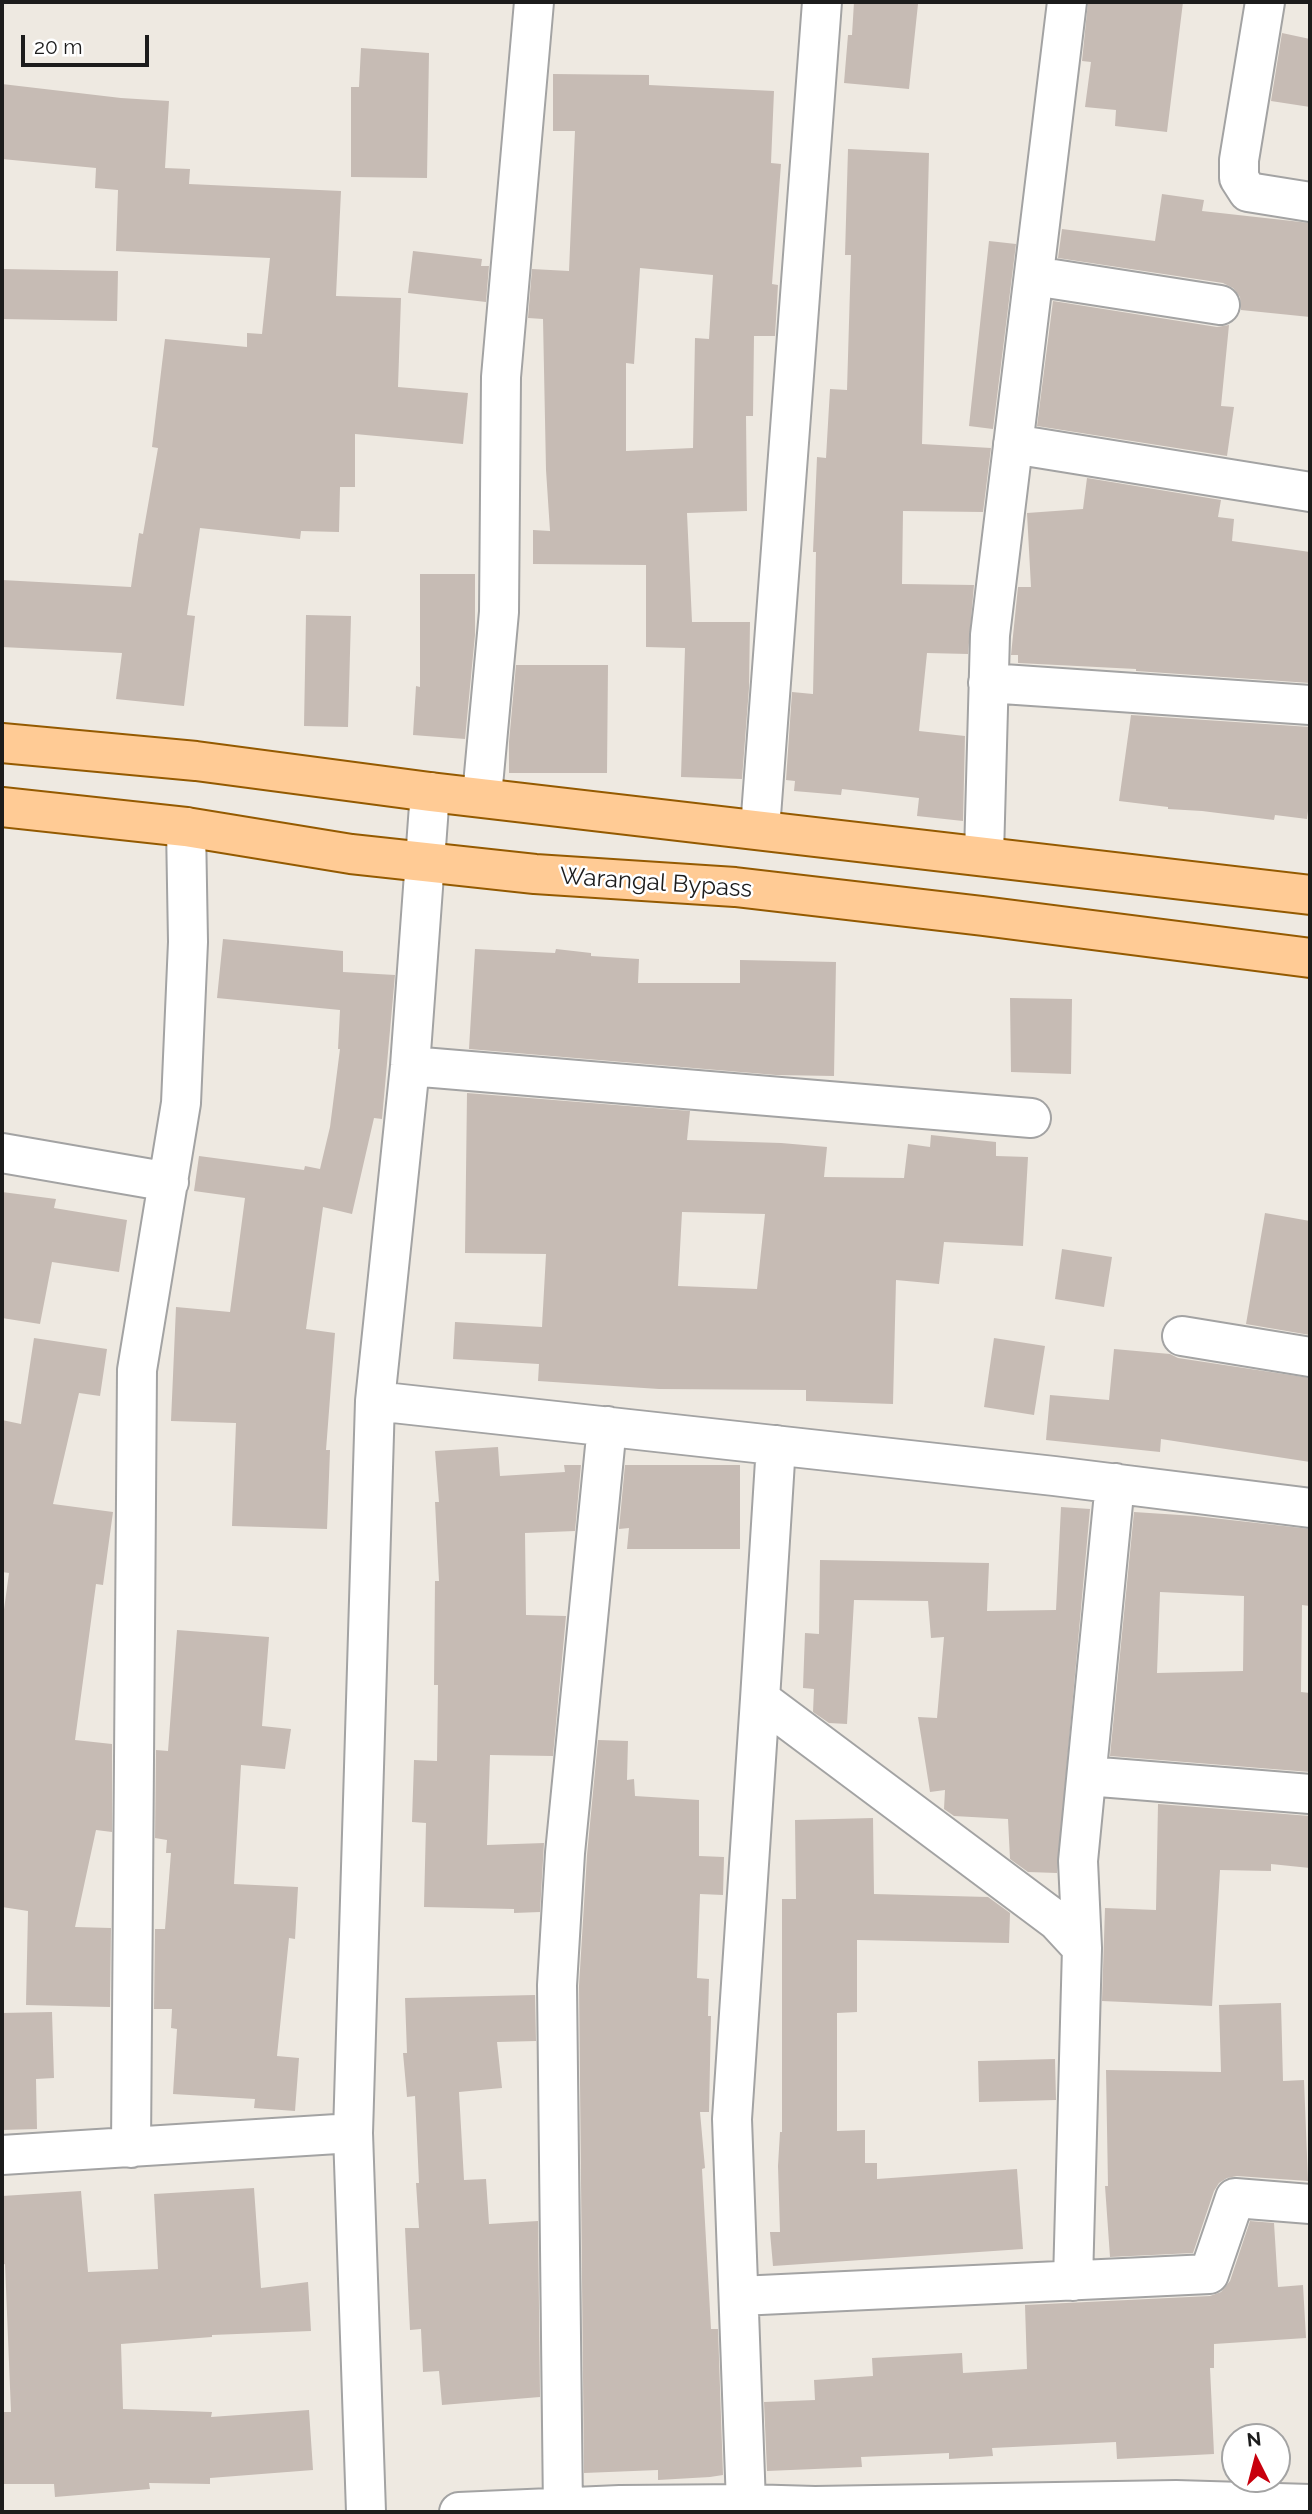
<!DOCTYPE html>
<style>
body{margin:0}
#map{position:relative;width:1312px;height:2514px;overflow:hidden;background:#eee9e1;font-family:Raleway,sans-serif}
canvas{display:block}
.frame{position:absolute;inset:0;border:4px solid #1c1c1c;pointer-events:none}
.north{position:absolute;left:1221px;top:2423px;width:70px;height:70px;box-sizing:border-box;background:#fff;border:2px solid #a4a4a4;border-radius:50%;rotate:354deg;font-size:19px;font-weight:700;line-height:28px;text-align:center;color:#1c1c1c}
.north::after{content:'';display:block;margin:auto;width:24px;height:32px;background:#c8000d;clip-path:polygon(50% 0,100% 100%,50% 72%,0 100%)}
.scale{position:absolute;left:21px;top:35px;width:128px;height:32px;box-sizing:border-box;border:4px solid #1c1c1c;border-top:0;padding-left:9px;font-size:21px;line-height:24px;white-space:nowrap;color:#1c1c1c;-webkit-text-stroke:5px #fff;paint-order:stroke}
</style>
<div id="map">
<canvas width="1312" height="2514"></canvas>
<div class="frame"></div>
<div class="north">N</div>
<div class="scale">20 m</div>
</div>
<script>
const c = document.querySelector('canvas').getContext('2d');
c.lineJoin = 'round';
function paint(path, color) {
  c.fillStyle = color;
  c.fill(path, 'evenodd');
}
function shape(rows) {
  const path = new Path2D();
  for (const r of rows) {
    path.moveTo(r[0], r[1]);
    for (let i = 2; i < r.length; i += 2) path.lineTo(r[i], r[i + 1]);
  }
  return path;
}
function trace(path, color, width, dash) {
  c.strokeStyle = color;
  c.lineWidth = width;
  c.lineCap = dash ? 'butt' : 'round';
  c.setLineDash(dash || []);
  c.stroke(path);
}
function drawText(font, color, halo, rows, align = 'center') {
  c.font = font + ' Raleway,sans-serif';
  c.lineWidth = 5;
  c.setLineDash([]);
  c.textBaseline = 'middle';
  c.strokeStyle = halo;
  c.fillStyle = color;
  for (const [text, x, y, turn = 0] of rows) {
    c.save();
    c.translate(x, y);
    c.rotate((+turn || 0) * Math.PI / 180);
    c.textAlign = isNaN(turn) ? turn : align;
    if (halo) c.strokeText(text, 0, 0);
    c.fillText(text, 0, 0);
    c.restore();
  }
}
const building = shape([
 [854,2,918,4,909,89,844,83,848,35,852,35],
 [1088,2,1183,2,1167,132,1115,126,1116,110,1085,107,1091,62,1082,61],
 [1282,33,1310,39,1310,107,1271,101],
 [361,48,429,53,427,178,351,177,351,87,359,87],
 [553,74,649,75,649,85,774,91,771,163,781,164,772,284,778,285,775,336,754,336,753,416,746,416,747,511,687,513,692,622,750,622,749,688,742,779,681,777,685,648,646,647,646,565,533,564,533,530,550,531,546,470,543,319,528,318,532,269,569,271,575,131,553,131],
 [640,268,713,275,709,339,695,338,693,448,626,451,626,363,634,364],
 [2,84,121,98,169,101,165,168,190,169,189,184,341,191,336,296,401,298,398,387,468,393,463,444,355,434,355,487,340,487,339,532,301,531,300,539,200,528,187,615,195,616,184,706,116,699,122,653,2,647,2,580,131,587,139,533,143,534,158,448,152,447,165,339,247,347,247,333,262,334,270,258,116,251,118,190,95,188,96,168,2,159],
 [848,149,929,153,922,444,991,448,983,512,903,511,902,584,974,585,968,654,927,653,919,731,965,736,963,821,917,816,919,798,842,789,841,795,794,791,795,781,786,780,792,692,813,694,816,552,813,552,817,457,826,458,830,389,847,390,851,255,845,255],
 [1162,194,1204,200,1202,211,1310,223,1310,317,1241,310,1240,297,1233,288,1223,283,1058,258,1062,229,1155,241],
 [989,241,1016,244,993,429,969,426],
 [413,251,482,259,481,266,489,266,486,302,408,293],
 [2,269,118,271,117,321,2,319],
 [1053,301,1217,327,1229,325,1221,406,1234,407,1227,456,1037,426],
 [1087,478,1221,500,1218,517,1234,519,1232,541,1310,552,1310,683,1136,671,1136,669,1018,663,1018,655,1011,655,1018,587,1031,587,1027,513,1083,509],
 [420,574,475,574,475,635,465,739,413,735,416,686,420,687],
 [306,615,351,616,348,727,304,726],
 [516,665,608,665,607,773,509,773,509,742],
 [1131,715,1310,727,1310,795,1307,819,1275,815,1274,820,1202,811,1168,809,1168,807,1119,801],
 [223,939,343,951,343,972,395,975,382,1119,374,1118,352,1214,323,1207,306,1329,335,1333,326,1450,330,1450,327,1529,232,1526,236,1423,171,1421,176,1307,230,1312,245,1198,194,1191,199,1156,304,1170,305,1166,320,1169,330,1127,340,1049,338,1049,340,1010,217,998],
 [475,949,555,953,556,949,591,953,591,956,639,959,638,983,740,983,740,960,836,962,834,1076,776,1075,469,1049],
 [1010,998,1072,999,1071,1074,1011,1072],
 [467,1093,690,1111,687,1140,781,1143,827,1147,824,1177,904,1178,908,1144,930,1147,931,1135,996,1142,996,1156,1028,1157,1023,1246,944,1242,939,1284,896,1280,893,1404,806,1401,806,1390,659,1389,538,1381,539,1364,453,1359,455,1322,542,1327,546,1254,465,1253],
 [682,1212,765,1214,757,1289,678,1286],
 [2,1192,56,1199,54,1208,127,1220,119,1272,52,1262,40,1324,2,1318],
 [1265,1213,1310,1221,1310,1335,1246,1324],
 [1062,1249,1112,1257,1104,1307,1055,1299],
 [34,1338,107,1349,100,1396,79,1393,53,1504,113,1512,103,1585,96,1584,75,1740,112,1744,112,1832,96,1830,75,1927,111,1928,110,2007,26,2005,28,1911,2,1907,2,1624,9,1573,2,1572,2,1420,21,1424],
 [994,1338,1045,1346,1034,1415,984,1407],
 [1114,1349,1170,1354,1178,1358,1310,1378,1310,1462,1161,1439,1160,1452,1046,1440,1050,1395,1109,1400],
 [498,1447,500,1476,565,1472,564,1465,581,1465,575,1531,525,1533,526,1615,566,1616,553,1756,490,1755,487,1845,544,1843,540,1912,514,1913,514,1909,424,1907,426,1823,412,1822,414,1760,437,1761,438,1685,434,1685,435,1581,439,1581,435,1502,439,1502,435,1451],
 [625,1465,740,1465,740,1549,627,1549,629,1528,619,1529],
 [1061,1507,1090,1509,1057,1873,1028,1872,1010,1859,1008,1819,954,1816,944,1809,945,1790,930,1792,918,1717,937,1718,944,1637,931,1638,928,1601,854,1600,847,1724,829,1723,813,1712,814,1689,803,1688,805,1633,819,1634,820,1560,989,1563,987,1611,1056,1610],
 [1134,1512,1195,1516,1310,1529,1310,1606,1302,1605,1301,1692,1310,1693,1310,1772,1110,1756],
 [1160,1592,1244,1596,1243,1671,1157,1673],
 [177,1630,269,1637,262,1726,291,1729,285,1769,241,1765,234,1884,298,1887,295,1939,289,1938,277,2056,299,2058,295,2111,254,2108,255,2099,173,2094,177,2029,171,2028,172,2009,154,2009,155,1929,165,1929,171,1853,166,1853,167,1840,155,1838,156,1750,168,1751],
 [598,1740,628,1741,627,1780,634,1779,635,1796,699,1800,699,1856,724,1857,723,1895,700,1894,697,1978,709,1979,708,2016,711,2016,709,2112,700,2112,705,2168,702,2169,711,2329,718,2329,723,2475,710,2477,658,2480,658,2470,584,2473,579,1986,587,1855],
 [1158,1804,1310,1816,1310,1868,1271,1864,1271,1871,1220,1870,1212,2006,1102,2001,1105,1908,1156,1910],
 [873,1818,874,1894,988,1897,1010,1913,1009,1943,857,1940,857,2012,837,2013,837,2131,865,2130,865,2163,877,2163,877,2179,1017,2169,1023,2249,773,2266,770,2232,780,2232,778,2166,780,2132,782,2132,782,1899,796,1899,795,1820],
 [535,1995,536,2041,497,2042,502,2088,459,2092,464,2180,486,2179,489,2224,538,2221,540,2397,442,2405,439,2371,423,2372,421,2329,410,2330,405,2228,419,2228,416,2183,419,2183,415,2096,407,2097,403,2053,407,2053,405,1998],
 [1281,2003,1283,2081,1304,2080,1308,2181,1237,2176,1227,2178,1219,2183,1214,2191,1193,2253,1110,2257,1105,2186,1108,2186,1106,2070,1221,2072,1219,2005],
 [52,2012,54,2078,36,2079,37,2129,2,2130,2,2013],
 [1055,2059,1056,2100,979,2102,978,2061],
 [254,2188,261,2288,308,2282,311,2331,212,2335,212,2337,121,2344,123,2409,212,2412,211,2417,309,2410,313,2470,210,2478,210,2484,149,2483,150,2489,55,2497,54,2484,2,2484,2,2412,11,2412,5,2264,2,2265,2,2196,81,2191,88,2272,158,2269,154,2194],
 [1250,2221,1274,2223,1278,2287,1303,2285,1306,2338,1214,2344,1214,2368,1210,2368,1214,2454,1117,2459,1116,2442,992,2448,993,2456,949,2459,949,2453,861,2457,862,2467,767,2471,764,2402,815,2400,814,2380,873,2376,872,2358,962,2353,963,2373,1027,2369,1025,2305,1210,2296,1221,2292,1230,2281]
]);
const minor = shape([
 [1265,2,1239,160,1239,178,1248,192,1310,202],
 [1034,276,1220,305],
 [1013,444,1310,492],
 [988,683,1310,705],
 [482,796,499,612,501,377,534,2],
 [760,829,822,2],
 [984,855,990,635,1067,2],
 [410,1066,1031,1118],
 [2,1153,169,1182],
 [1182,1336,1310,1357],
 [375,1401,410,1066,430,792],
 [776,1445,760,1699,1057,1921,1082,1948,1073,2281],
 [1087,1776,1310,1794],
 [1082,1948,1078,1861,1115,1483],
 [353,2133,375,1401,1054,1476,1310,1508],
 [131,2148,137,1370,181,1103,188,942,186,827],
 [2,2155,353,2133,366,2512],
 [739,2296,1209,2274,1235,2198,1310,2204],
 [746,2504,732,2119,760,1699],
 [459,2512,620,2505,746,2504,815,2506,1176,2500,1310,2504],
 [563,2512,557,1985,565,1853,607,1426]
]);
const major = shape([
 [2,743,196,761,430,792,1310,895],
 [2,807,186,827,351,854,535,874,735,887,983,916,1310,958]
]);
const streetNames = [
 ["Warangal Bypass",656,883,4]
];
paint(building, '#c6bbb4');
trace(minor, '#a3a3a3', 42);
trace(major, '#945a00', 42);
trace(minor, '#fff', 38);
trace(major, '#ffcb95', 38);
drawText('24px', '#1c1c1c', '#fff', streetNames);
</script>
